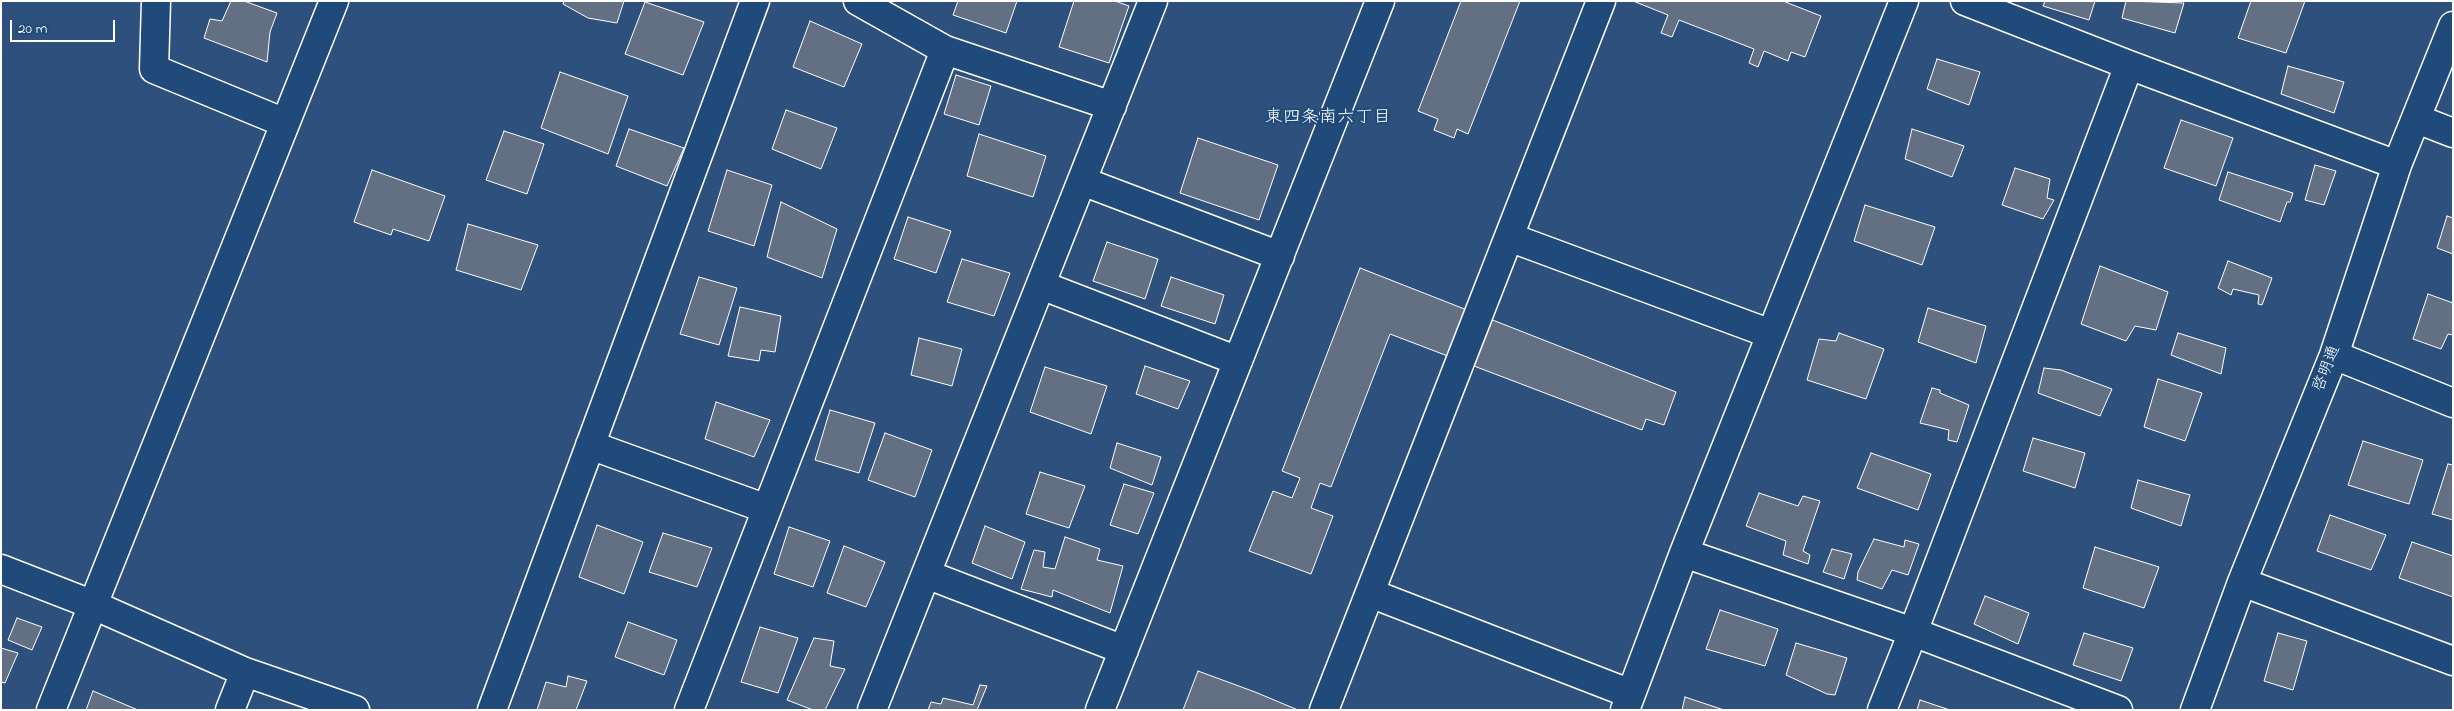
<!DOCTYPE html>
<meta charset="utf-8">
<style>
body{margin:0}
#map{position:relative;width:2454px;height:711px;overflow:hidden;background:#2d517c;font-family:"Indie Flower",sans-serif}
canvas{display:block}
.frame{position:absolute;inset:0;border:2px solid #fff;pointer-events:none}
.scale{position:absolute;left:10px;top:20px;width:105px;height:22px;box-sizing:border-box;border:2px solid #fff;border-top:0;padding-left:6px;font-size:15px;line-height:18px;white-space:nowrap;color:#fff;-webkit-text-stroke:4px #1f4a7a;paint-order:stroke}
</style>
<div id="map">
<canvas width="2454" height="711"></canvas>
<div class="frame"></div>
<div class="scale">20 m</div>
</div>
<script>
const c = document.querySelector('canvas').getContext('2d');
c.lineJoin = 'round';
function paint(path, color) {
  c.fillStyle = color;
  c.fill(path, 'evenodd');
}
function shape(rows) {
  const path = new Path2D();
  for (const r of rows) {
    path.moveTo(r[0], r[1]);
    for (let i = 2; i < r.length; i += 2) path.lineTo(r[i], r[i + 1]);
  }
  return path;
}
function trace(path, color, width, dash) {
  c.strokeStyle = color;
  c.lineWidth = width;
  c.lineCap = dash ? 'butt' : 'round';
  c.setLineDash(dash || []);
  c.stroke(path);
}
function drawText(font, color, halo, rows, align = 'center') {
  c.font = font + ' "Indie Flower","Klee One",sans-serif';
  c.lineWidth = 4;
  c.setLineDash([]);
  c.textBaseline = 'middle';
  c.strokeStyle = halo;
  c.fillStyle = color;
  for (const [text, x, y, turn = 0] of rows) {
    c.save();
    c.translate(x, y);
    c.rotate((+turn || 0) * Math.PI / 180);
    c.textAlign = isNaN(turn) ? turn : align;
    if (halo) c.strokeText(text, 0, 0);
    c.fillText(text, 0, 0);
    c.restore();
  }
}
const building = shape([
 [231,1,244,1,277,13,270,32,267,62,204,38,210,19,222,21,231,1],
 [564,1,624,1,617,23,588,18,563,4,564,1],
 [958,1,1017,1,1006,33,953,15,958,1],
 [1074,1,1115,1,1129,6,1109,63,1059,47,1074,1],
 [1461,1,1520,1,1468,134,1457,129,1454,138,1434,130,1438,119,1418,111,1461,1],
 [1633,1,1783,1,1821,16,1805,57,1791,52,1788,61,1764,51,1758,67,1749,63,1754,49,1679,20,1672,37,1661,33,1668,15,1633,1],
 [2045,1,2095,1,2089,20,2043,6,2045,1],
 [2126,1,2184,3,2175,33,2122,18,2126,1],
 [2251,1,2305,1,2286,53,2238,38,2251,1],
 [645,2,704,22,683,75,625,54,645,2],
 [810,21,862,44,844,87,793,67,810,21],
 [1937,59,1980,72,1969,105,1927,89,1937,59],
 [2288,66,2344,82,2334,113,2281,94,2288,66],
 [560,72,628,96,608,154,541,128,560,72],
 [956,75,991,86,979,125,944,114,956,75],
 [786,110,837,128,821,169,772,149,786,110],
 [2181,120,2233,138,2216,186,2164,168,2181,120],
 [629,129,684,148,667,186,616,166,629,129],
 [1912,129,1964,146,1952,177,1905,159,1912,129],
 [504,131,544,144,527,194,486,180,504,131],
 [979,134,1046,156,1033,197,967,176,979,134],
 [1198,138,1278,165,1259,220,1180,193,1198,138],
 [2315,165,2336,171,2324,205,2305,200,2315,165],
 [2015,168,2050,179,2047,198,2054,200,2043,219,2002,205,2015,168],
 [372,170,445,196,429,241,393,229,391,235,354,222,372,170],
 [727,170,772,185,754,246,708,231,727,170],
 [2228,172,2293,193,2290,202,2287,202,2280,222,2219,200,2228,172],
 [781,202,837,229,822,278,767,257,781,202],
 [1865,205,1935,227,1922,265,1854,241,1865,205],
 [2447,216,2453,218,2453,254,2437,248,2447,216],
 [908,217,951,231,936,273,894,259,908,217],
 [468,224,538,245,521,290,456,270,468,224],
 [1107,242,1158,259,1145,299,1093,281,1107,242],
 [962,259,1010,273,994,316,947,302,962,259],
 [2228,261,2272,278,2262,305,2258,304,2259,295,2233,289,2231,295,2218,288,2228,261],
 [2100,266,2168,292,2156,330,2135,326,2126,341,2081,324,2100,266],
 [1360,268,1676,392,1664,425,1646,419,1642,430,1390,334,1331,487,1320,483,1311,508,1333,516,1311,574,1249,551,1273,491,1292,498,1300,478,1282,471,1360,268],
 [699,277,737,288,719,345,680,334,699,277],
 [1171,277,1224,295,1215,324,1161,306,1171,277],
 [2428,294,2453,303,2453,335,2448,334,2441,349,2413,339,2428,294],
 [740,307,781,316,775,352,761,350,759,361,728,356,740,307],
 [1928,308,1986,326,1976,363,1918,342,1928,308],
 [1839,333,1884,349,1866,399,1807,380,1819,339,1836,341,1839,333],
 [2178,333,2226,348,2221,374,2171,355,2178,333],
 [919,338,962,349,952,386,911,375,919,338],
 [1145,366,1190,381,1178,409,1136,394,1145,366],
 [1045,367,1107,386,1091,434,1030,412,1045,367],
 [2044,368,2061,370,2112,389,2100,416,2038,393,2044,368],
 [2158,379,2202,393,2185,441,2144,427,2158,379],
 [1932,388,1940,390,1940,393,1969,405,1957,442,1948,440,1949,430,1920,423,1932,388],
 [716,402,770,420,754,457,705,439,716,402],
 [830,410,875,423,859,473,815,460,830,410],
 [885,433,932,450,915,497,868,480,885,433],
 [2033,438,2085,453,2075,488,2023,471,2033,438],
 [2363,441,2423,460,2409,504,2348,485,2363,441],
 [1117,443,1161,457,1152,485,1110,468,1117,443],
 [1871,453,1931,474,1918,510,1857,488,1871,453],
 [2448,464,2453,465,2453,520,2432,514,2448,464],
 [1040,472,1085,486,1069,528,1026,514,1040,472],
 [2138,480,2190,495,2181,526,2131,508,2138,480],
 [1124,484,1154,493,1138,534,1110,525,1124,484],
 [1759,493,1798,506,1803,496,1820,501,1803,551,1810,555,1808,564,1783,555,1786,541,1746,526,1759,493],
 [2330,515,2386,535,2371,570,2317,551,2330,515],
 [597,525,643,542,624,594,579,577,597,525],
 [985,526,1025,542,1012,579,972,563,985,526],
 [789,527,830,541,813,587,774,574,789,527],
 [663,533,712,548,697,587,649,572,663,533],
 [1065,537,1100,549,1097,560,1123,566,1110,613,1053,590,1052,597,1021,589,1034,550,1045,552,1043,567,1055,569,1065,537],
 [1874,539,1904,547,1905,540,1919,544,1908,575,1892,570,1882,589,1857,580,1858,572,1874,539],
 [2412,542,2453,556,2453,597,2399,578,2412,542],
 [844,546,885,562,866,607,827,593,844,546],
 [2095,547,2159,567,2144,608,2083,588,2095,547],
 [1832,549,1852,554,1844,579,1823,572,1832,549],
 [1985,596,2029,613,2018,644,1974,624,1985,596],
 [1720,610,1778,629,1765,666,1706,649,1720,610],
 [17,618,42,627,32,650,8,640,17,618],
 [628,622,677,640,664,675,615,657,628,622],
 [760,627,798,638,778,693,741,682,760,627],
 [2084,633,2133,648,2121,681,2073,665,2084,633],
 [2278,633,2307,641,2293,690,2264,681,2278,633],
 [814,638,834,641,830,666,845,669,825,710,813,710,787,700,814,638],
 [1796,643,1847,658,1835,695,1827,694,1786,675,1796,643],
 [1,648,18,653,5,683,1,682,1,648],
 [1198,671,1255,692,1298,710,1183,710,1198,671],
 [568,676,587,681,576,710,537,710,546,682,566,687,568,676],
 [980,685,987,686,977,710,928,710,931,702,941,704,943,698,973,705,980,685],
 [93,691,138,710,86,710,93,691],
 [1685,697,1724,710,1682,710,1685,697],
 [1920,700,1950,710,1917,710,1920,700]
]);
const minor = shape([
 [156,1,154,69,285,123],
 [858,1,945,50,1112,106],
 [1965,1,2129,65,2397,165],
 [2417,119,2453,133],
 [1082,181,1280,256],
 [1509,237,1771,334],
 [1041,285,1238,361],
 [2334,355,2453,403],
 [590,445,767,509],
 [1684,553,1913,632,2118,710],
 [1,569,91,604,245,672,355,710],
 [926,574,1124,650],
 [2242,582,2453,661],
 [1370,593,1631,694],
 [51,710,334,1],
 [230,710,245,672],
 [492,710,755,1],
 [689,710,945,50],
 [872,710,1153,1],
 [1100,710,1380,1],
 [1324,710,1601,1],
 [1625,710,1684,553,1904,1],
 [1882,710,1913,632,2129,65],
 [2195,710,2242,582,2334,355,2397,165,2453,26]
]);
const streetNames = [
 ["啓明通",2328,369,-69]
];
const neighbourhoodNames = [
 ["東四条南六丁目",1328,119]
];
paint(building, '#636f82');
trace(building, '#fff', 1);
trace(minor, '#fff', 31);
trace(minor, '#1f4a7a', 28);
drawText('16px', '#fff', '#1f4a7a', streetNames);
drawText('18px', '#fff', '#1f4a7a', neighbourhoodNames);
</script>
